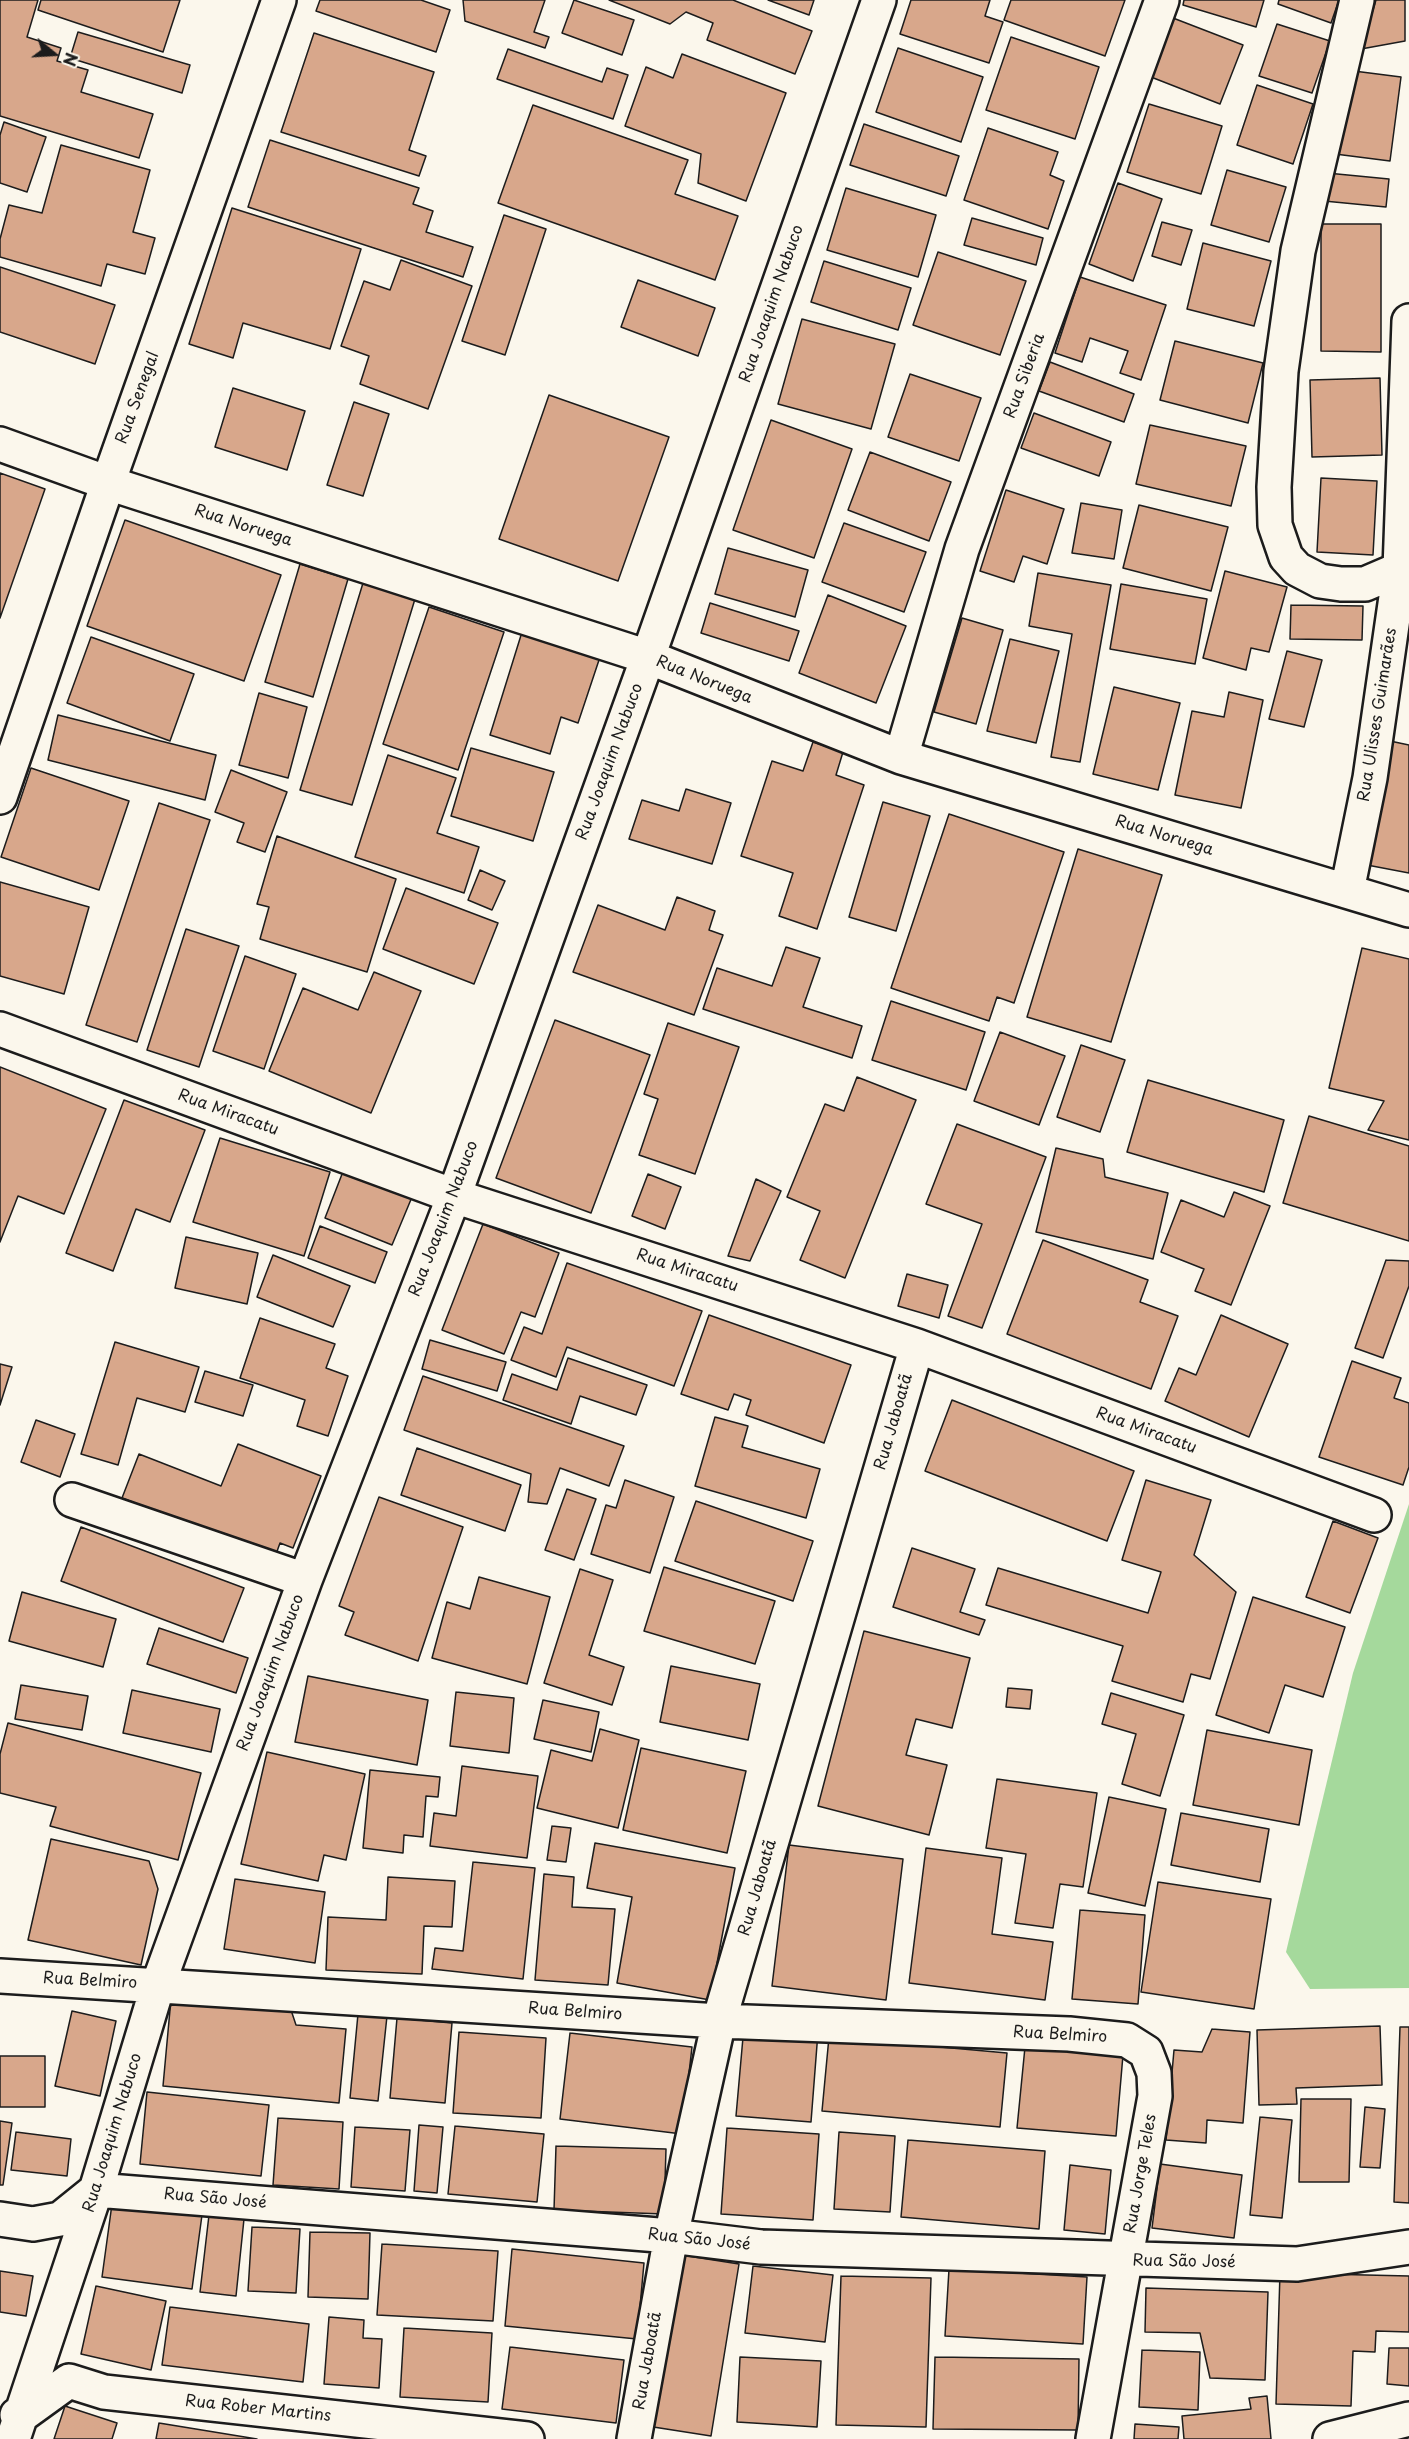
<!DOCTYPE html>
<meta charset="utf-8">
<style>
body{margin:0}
#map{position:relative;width:1409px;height:2439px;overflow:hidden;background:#fbf7ec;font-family:"Playpen Sans",sans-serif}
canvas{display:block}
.north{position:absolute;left:24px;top:24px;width:60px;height:60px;-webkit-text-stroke:4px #fbf7ec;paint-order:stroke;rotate:108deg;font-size:16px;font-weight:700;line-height:24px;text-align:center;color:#1c1c1c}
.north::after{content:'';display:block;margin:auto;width:21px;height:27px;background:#1c1c1c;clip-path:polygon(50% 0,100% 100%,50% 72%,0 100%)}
</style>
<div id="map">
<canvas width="1409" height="2439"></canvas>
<div class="north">N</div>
</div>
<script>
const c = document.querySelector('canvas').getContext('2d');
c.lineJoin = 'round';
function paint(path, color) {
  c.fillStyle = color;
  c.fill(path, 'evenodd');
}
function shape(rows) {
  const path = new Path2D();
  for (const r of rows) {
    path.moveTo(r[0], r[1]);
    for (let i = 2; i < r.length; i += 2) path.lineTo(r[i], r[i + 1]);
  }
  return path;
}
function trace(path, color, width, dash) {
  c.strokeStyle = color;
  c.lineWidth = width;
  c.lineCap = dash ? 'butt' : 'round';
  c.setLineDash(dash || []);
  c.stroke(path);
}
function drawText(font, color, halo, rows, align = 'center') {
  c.font = font + ' "Playpen Sans",sans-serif';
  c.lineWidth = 5;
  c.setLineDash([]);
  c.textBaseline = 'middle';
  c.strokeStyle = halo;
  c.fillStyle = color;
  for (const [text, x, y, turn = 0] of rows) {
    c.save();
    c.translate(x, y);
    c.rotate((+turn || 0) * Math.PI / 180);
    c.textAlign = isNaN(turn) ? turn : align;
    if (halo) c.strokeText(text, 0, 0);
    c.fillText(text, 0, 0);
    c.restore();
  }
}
const green = shape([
 [1409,1504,1409,1988,1310,1989,1286,1952,1353,1673]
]);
const building = shape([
 [0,0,38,0,27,37,61,48,57,61,88,70,81,92,153,114,139,158,0,116,0,0],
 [41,0,180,0,163,52,38,10,41,0],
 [320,0,421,0,450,10,436,52,316,11,320,0],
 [463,0,545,0,534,32,549,37,545,48,465,21,463,0],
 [574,0,634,20,622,55,562,33,574,0],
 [609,0,733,0,812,31,795,74,707,40,713,23,686,12,670,24,609,0],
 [768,0,814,0,809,15,768,0],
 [911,0,990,0,985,16,1003,22,989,63,900,34,911,0],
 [1011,0,1125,0,1105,56,1004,20,1011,0],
 [1184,0,1264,0,1256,27,1183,5,1184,0],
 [1279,0,1339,0,1331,23,1278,4,1279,0],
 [1376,0,1405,0,1405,41,1361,49,1376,0],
 [1173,18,1243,45,1220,104,1151,77,1173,18],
 [1277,24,1330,41,1312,93,1259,76,1277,24],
 [78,32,190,65,182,93,70,58,78,32],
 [314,33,434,72,409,150,426,156,419,176,281,132,314,33],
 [1011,37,1099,67,1075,139,986,110,1011,37],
 [898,48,983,77,961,142,876,112,898,48],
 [508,49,602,82,607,68,628,75,613,119,497,79,508,49],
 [682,54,786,93,746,201,698,183,701,154,625,126,646,67,673,78,682,54],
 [1346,70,1401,77,1390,161,1335,154,1346,70],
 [1257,85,1313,104,1293,164,1237,145,1257,85],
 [1149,104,1222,126,1201,194,1127,172,1149,104],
 [533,105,688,160,675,194,738,216,715,280,498,203,533,105],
 [4,122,46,137,27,192,0,183,0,135,4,122],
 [864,124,959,156,946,196,850,165,864,124],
 [988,128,1058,152,1050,175,1064,181,1048,229,964,200,988,128],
 [270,140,419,188,413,204,433,211,426,232,473,247,463,277,248,207,270,140],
 [61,145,150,170,133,232,155,238,145,274,107,264,101,286,0,257,0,239,9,205,42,213,61,145],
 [1227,170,1286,187,1269,242,1211,225,1227,170],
 [1327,173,1389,179,1386,207,1324,201,1327,173],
 [1118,183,1162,199,1133,281,1089,264,1118,183],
 [846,188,936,215,918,277,827,250,846,188],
 [232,208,361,249,330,349,243,323,233,358,189,344,232,208],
 [504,215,546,229,505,355,462,341,504,215],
 [972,218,1043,238,1036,265,964,245,972,218],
 [1162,222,1192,230,1181,265,1152,256,1162,222],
 [1321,224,1381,224,1381,352,1321,351,1321,224],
 [1203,243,1271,261,1254,326,1187,309,1203,243],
 [938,252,1026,281,1000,355,913,325,938,252],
 [401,260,472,286,428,409,360,384,369,356,341,346,364,281,390,290,401,260],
 [824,261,911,288,898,330,811,302,824,261],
 [0,267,115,305,95,364,0,332,0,267],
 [1080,277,1166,305,1141,380,1120,373,1128,351,1090,338,1082,362,1055,353,1080,277],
 [638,280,715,308,698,356,621,327,638,280],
 [802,319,895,344,871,429,778,404,802,319],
 [1175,341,1263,363,1248,423,1160,400,1175,341],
 [1050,362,1134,394,1124,422,1039,391,1050,362],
 [910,374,981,398,959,461,888,437,910,374],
 [1380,378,1382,455,1312,457,1310,380,1380,378],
 [233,388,305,411,287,470,215,447,233,388],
 [549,395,669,437,618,581,499,539,549,395],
 [354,402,389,414,363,496,327,485,354,402],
 [1034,413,1111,442,1099,476,1021,448,1034,413],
 [771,420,852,449,814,558,733,530,771,420],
 [1150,425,1246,446,1231,506,1136,484,1150,425],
 [870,452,951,482,929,541,848,510,870,452],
 [0,473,45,489,0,618,0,473],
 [1321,478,1377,481,1373,555,1317,552,1321,478],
 [1006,490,1064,509,1047,564,1023,556,1014,582,980,571,1006,490],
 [1081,503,1122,510,1114,559,1072,553,1081,503],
 [1139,505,1228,527,1211,591,1123,568,1139,505],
 [125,520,281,575,244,681,87,626,125,520],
 [844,523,926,552,904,612,822,582,844,523],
 [728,548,808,570,795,617,715,594,728,548],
 [300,564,348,579,313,697,265,682,300,564],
 [1225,571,1287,587,1269,652,1251,648,1246,670,1203,658,1225,571],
 [1038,573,1111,585,1080,762,1051,757,1072,634,1029,626,1038,573],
 [363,583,415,599,352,805,300,790,363,583],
 [1121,584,1207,599,1195,664,1110,649,1121,584],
 [828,595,906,626,876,703,799,673,828,595],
 [710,603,799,631,789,661,701,633,710,603],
 [1291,605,1363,606,1362,640,1290,639,1291,605],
 [429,607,504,632,458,770,383,744,429,607],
 [962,618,1003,630,976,724,934,712,962,618],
 [522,632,600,657,578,723,561,717,550,754,490,735,522,632],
 [91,637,194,674,170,741,67,703,91,637],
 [1010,639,1059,651,1036,743,987,731,1010,639],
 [1287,651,1322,660,1304,727,1269,719,1287,651],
 [1114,687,1180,703,1158,790,1093,774,1114,687],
 [1229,692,1263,700,1241,808,1175,795,1192,711,1224,717,1229,692],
 [259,693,307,707,288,778,239,765,259,693],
 [58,715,216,755,205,800,48,760,58,715],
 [1390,741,1409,745,1409,873,1367,865,1390,741],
 [813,742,843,752,836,775,864,785,817,929,779,916,793,873,741,856,772,761,803,771,813,742],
 [471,748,554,772,533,841,451,816,471,748],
 [388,755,456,778,437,833,479,847,464,893,355,857,388,755],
 [31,768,129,801,99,890,1,857,31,768],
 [231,770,287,792,265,852,237,842,244,823,215,812,231,770],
 [686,789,731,803,712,864,629,839,642,800,679,811,686,789],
 [883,802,930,816,896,931,849,917,883,802],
 [159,803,210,820,137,1042,86,1025,159,803],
 [949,814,1064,852,1014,1003,997,997,989,1021,891,988,949,814],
 [277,836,396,879,367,972,260,939,269,907,257,904,277,836],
 [1078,849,1162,875,1111,1042,1027,1017,1078,849],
 [480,870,505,881,492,910,468,900,480,870],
 [0,882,89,907,64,994,0,976,0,882],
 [406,888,498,923,474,984,383,949,406,888],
 [677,897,715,911,709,930,723,935,694,1015,573,972,598,905,665,930,677,897],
 [186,929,239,946,199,1067,147,1050,186,929],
 [786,947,820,958,803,1007,862,1026,852,1058,703,1009,717,968,772,986,786,947],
 [1362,948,1409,959,1409,1140,1368,1130,1384,1101,1329,1088,1362,948],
 [245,956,296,974,264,1069,213,1051,245,956],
 [374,972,421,991,371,1113,269,1071,303,988,358,1010,374,972],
 [891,1001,985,1032,966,1090,872,1060,891,1001],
 [555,1020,650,1055,591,1213,496,1178,555,1020],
 [668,1023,739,1047,695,1174,639,1155,658,1099,644,1094,668,1023],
 [1000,1032,1065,1056,1039,1125,974,1101,1000,1032],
 [1081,1045,1125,1060,1100,1132,1057,1117,1081,1045],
 [0,1067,106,1109,64,1214,18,1196,0,1242,0,1067],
 [857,1077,916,1100,845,1278,800,1260,820,1211,787,1197,825,1104,844,1111,857,1077],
 [1148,1080,1284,1120,1264,1192,1127,1152,1148,1080],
 [124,1100,205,1130,170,1222,136,1209,113,1271,66,1253,124,1100],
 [1309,1116,1409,1146,1409,1241,1283,1203,1309,1116],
 [957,1124,1046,1157,982,1328,948,1316,982,1224,926,1204,957,1124],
 [220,1138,330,1172,304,1256,193,1222,220,1138],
 [1056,1148,1103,1159,1105,1177,1168,1193,1153,1259,1036,1232,1056,1148],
 [344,1169,412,1197,392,1245,325,1218,344,1169],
 [648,1174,681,1187,665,1229,632,1216,648,1174],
 [756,1179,781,1191,750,1261,728,1256,756,1179],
 [1234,1192,1270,1206,1231,1305,1195,1291,1204,1269,1161,1252,1181,1200,1224,1217,1234,1192],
 [483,1224,559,1253,535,1317,521,1312,504,1354,442,1330,483,1224],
 [320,1226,387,1252,375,1283,308,1258,320,1226],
 [186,1237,258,1253,247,1304,175,1288,186,1237],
 [1043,1240,1148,1280,1140,1302,1178,1316,1151,1389,1007,1334,1043,1240],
 [273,1255,350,1286,333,1327,257,1297,273,1255],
 [1386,1260,1409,1261,1409,1286,1383,1358,1355,1348,1386,1260],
 [567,1263,702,1311,674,1386,567,1347,556,1377,511,1360,524,1327,542,1334,567,1263],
 [907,1274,948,1285,939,1318,898,1306,907,1274],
 [709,1315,851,1365,824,1443,746,1415,751,1400,734,1394,728,1410,681,1394,709,1315],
 [1221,1315,1288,1344,1249,1437,1165,1401,1179,1368,1196,1375,1221,1315],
 [260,1318,335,1344,326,1368,348,1376,328,1436,297,1426,305,1400,240,1378,260,1318],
 [430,1340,506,1362,497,1391,422,1369,430,1340],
 [115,1342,199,1367,185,1412,137,1398,118,1465,81,1454,115,1342],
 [568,1358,647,1385,636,1415,580,1396,571,1424,503,1400,512,1374,557,1390,568,1358],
 [1352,1361,1401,1378,1394,1398,1409,1403,1409,1467,1403,1485,1319,1457,1352,1361],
 [0,1364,12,1367,0,1405,0,1364],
 [205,1371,253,1385,243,1416,195,1402,205,1371],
 [423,1376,624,1446,609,1486,560,1468,547,1504,528,1502,531,1474,404,1430,423,1376],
 [952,1400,1134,1471,1107,1541,925,1471,952,1400],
 [715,1417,748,1426,742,1447,820,1469,806,1518,695,1486,715,1417],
 [36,1420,75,1434,60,1477,21,1462,36,1420],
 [238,1444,321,1476,293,1548,280,1543,275,1557,122,1498,139,1454,221,1486,238,1444],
 [417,1448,521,1485,505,1531,401,1495,417,1448],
 [625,1480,674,1497,650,1573,591,1554,606,1505,616,1508,625,1480],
 [1146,1480,1211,1500,1194,1555,1236,1592,1210,1679,1191,1674,1183,1702,1112,1681,1123,1646,986,1605,998,1568,1148,1613,1161,1572,1122,1560,1146,1480],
 [567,1489,596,1499,574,1560,545,1550,567,1489],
 [379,1497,463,1527,418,1661,345,1635,354,1612,339,1606,379,1497],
 [696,1501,813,1541,793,1601,675,1561,696,1501],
 [1333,1521,1378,1538,1350,1613,1306,1597,1333,1521],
 [81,1527,244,1588,223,1642,61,1581,81,1527],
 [912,1548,975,1569,960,1612,985,1620,979,1635,893,1607,912,1548],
 [664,1567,775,1601,755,1664,644,1631,664,1567],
 [580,1569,613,1580,589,1655,624,1667,612,1705,544,1683,580,1569],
 [479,1577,550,1597,527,1684,432,1658,447,1602,470,1609,479,1577],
 [22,1592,116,1619,103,1667,9,1641,22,1592],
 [1253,1597,1345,1627,1323,1697,1285,1685,1269,1733,1216,1715,1253,1597],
 [159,1628,248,1658,236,1693,147,1664,159,1628],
 [864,1631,970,1658,952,1728,916,1719,906,1755,947,1765,929,1835,818,1806,864,1631],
 [671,1666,760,1684,748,1740,660,1722,671,1666],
 [308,1676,428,1700,417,1765,295,1742,308,1676],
 [21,1685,88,1696,82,1730,15,1719,21,1685],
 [1008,1688,1032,1690,1030,1709,1006,1707,1008,1688],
 [132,1690,220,1709,211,1752,123,1733,132,1690],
 [456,1692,514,1698,509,1753,450,1746,456,1692],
 [1111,1693,1184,1715,1160,1796,1122,1784,1136,1734,1102,1724,1111,1693],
 [543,1700,599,1712,591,1752,534,1739,543,1700],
 [8,1723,201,1773,178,1860,50,1826,56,1807,0,1793,0,1754,8,1723],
 [600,1729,639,1740,618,1828,537,1808,551,1750,592,1761,600,1729],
 [1207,1730,1312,1750,1299,1825,1193,1805,1207,1730],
 [641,1748,746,1771,727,1853,623,1830,641,1748],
 [267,1752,365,1774,346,1860,324,1855,318,1881,241,1864,267,1752],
 [462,1766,538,1776,527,1858,430,1846,434,1813,456,1816,462,1766],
 [370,1770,440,1777,438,1797,426,1796,423,1837,404,1835,403,1853,363,1848,370,1770],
 [997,1779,1097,1793,1083,1887,1060,1884,1053,1928,1015,1923,1026,1854,986,1848,997,1779],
 [1109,1797,1166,1809,1145,1906,1088,1893,1109,1797],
 [1181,1813,1269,1829,1260,1882,1171,1865,1181,1813],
 [552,1826,571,1828,566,1862,547,1860,552,1826],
 [51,1839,149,1861,158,1889,141,1965,28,1940,51,1839],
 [595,1843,735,1868,710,2000,617,1983,632,1897,587,1888,595,1843],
 [789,1845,903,1859,886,2000,772,1986,789,1845],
 [926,1848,1002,1858,992,1934,1053,1942,1045,2000,909,1983,926,1848],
 [473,1862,535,1868,523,1979,432,1969,435,1948,463,1951,473,1862],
 [544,1874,574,1877,572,1907,615,1909,608,1985,535,1980,544,1874],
 [388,1877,455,1881,452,1927,424,1926,422,1974,326,1970,328,1917,386,1920,388,1877],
 [235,1879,325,1892,315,1963,224,1949,235,1879],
 [1158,1882,1271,1899,1254,2009,1141,1992,1158,1882],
 [1080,1910,1145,1915,1138,2004,1072,1999,1080,1910],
 [171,1999,291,2010,296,2025,346,2029,339,2103,163,2086,171,1999],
 [72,2011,116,2021,100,2096,55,2086,72,2011],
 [358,2014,387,2016,378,2101,350,2098,358,2014],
 [397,2018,452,2023,445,2103,390,2098,397,2018],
 [744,2026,818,2032,811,2122,736,2116,744,2026],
 [1380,2026,1382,2085,1296,2088,1297,2104,1259,2105,1257,2030,1380,2026],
 [1400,2027,1409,2027,1409,2203,1394,2202,1400,2027],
 [1212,2029,1250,2032,1243,2123,1207,2120,1206,2143,1166,2140,1174,2050,1202,2052,1212,2029],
 [459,2032,546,2038,541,2118,453,2113,459,2032],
 [570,2033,692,2047,682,2134,560,2119,570,2033],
 [829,2037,1007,2053,1000,2127,822,2111,829,2037],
 [1025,2047,1123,2055,1116,2136,1017,2128,1025,2047],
 [0,2056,45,2056,45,2107,0,2107,0,2056],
 [147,2092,269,2105,261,2176,140,2164,147,2092],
 [1301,2099,1351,2099,1349,2182,1299,2182,1301,2099],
 [1365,2107,1385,2109,1380,2168,1360,2167,1365,2107],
 [1260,2117,1292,2120,1282,2218,1250,2215,1260,2117],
 [278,2118,343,2122,339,2189,273,2185,278,2118],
 [0,2121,12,2123,3,2185,0,2185,0,2121],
 [419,2125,443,2127,437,2193,414,2191,419,2125],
 [455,2126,544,2134,537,2202,448,2194,455,2126],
 [355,2127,410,2130,405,2191,351,2187,355,2127],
 [727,2128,819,2134,813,2220,721,2214,727,2128],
 [16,2132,71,2139,67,2176,11,2170,16,2132],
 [839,2132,895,2136,890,2212,834,2209,839,2132],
 [908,2140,1045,2151,1039,2229,901,2217,908,2140],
 [556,2146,666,2149,664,2214,554,2210,556,2146],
 [1160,2164,1242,2175,1234,2238,1152,2228,1160,2164],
 [1070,2165,1111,2170,1105,2234,1064,2230,1070,2165],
 [112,2204,202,2215,192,2289,102,2277,112,2204],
 [209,2215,244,2219,236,2296,200,2292,209,2215],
 [252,2227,300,2229,296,2293,248,2291,252,2227],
 [310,2232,370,2233,368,2299,308,2297,310,2232],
 [382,2244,498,2251,493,2321,377,2315,382,2244],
 [512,2249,644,2263,637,2339,505,2326,512,2249],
 [675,2254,739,2264,711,2436,647,2426,675,2254],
 [753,2266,833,2275,825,2342,745,2333,753,2266],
 [949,2269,1087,2277,1083,2344,945,2336,949,2269],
 [0,2271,33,2276,26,2316,0,2312,0,2271],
 [1280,2273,1409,2276,1409,2332,1376,2331,1375,2352,1353,2351,1351,2406,1276,2404,1280,2273],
 [841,2276,931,2278,926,2427,836,2425,841,2276],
 [96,2286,166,2301,151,2370,81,2354,96,2286],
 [1146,2288,1268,2292,1265,2380,1210,2378,1200,2333,1145,2332,1146,2288],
 [170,2307,309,2324,303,2382,162,2365,170,2307],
 [329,2317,364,2320,363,2338,382,2339,379,2388,324,2384,329,2317],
 [404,2328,492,2333,488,2402,400,2397,404,2328],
 [510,2347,624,2360,616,2423,502,2409,510,2347],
 [1389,2348,1409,2348,1409,2386,1387,2384,1389,2348],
 [1142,2350,1200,2352,1198,2410,1139,2407,1142,2350],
 [740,2357,821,2361,817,2427,737,2422,740,2357],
 [935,2357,1079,2359,1078,2430,933,2429,935,2357],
 [1267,2396,1271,2439,1184,2439,1182,2416,1251,2409,1249,2398,1267,2396],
 [65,2406,117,2423,112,2439,54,2439,65,2406],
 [159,2423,257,2439,156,2439,159,2423],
 [1135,2424,1179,2427,1178,2439,1134,2439,1135,2424]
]);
const minor = shape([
 [1357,0,1298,251,1281,371,1274,487,1275,525,1286,557,1297,569,1320,581,1341,584,1365,584,1400,569,1409,569],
 [0,444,108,483,648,657,901,757,1409,910],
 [901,757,962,549,1162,0],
 [0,797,108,483,279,0],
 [1347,891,1370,778,1400,569,1409,321],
 [0,1029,454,1196,917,1346,1374,1515],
 [72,1500,305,1580],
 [0,1976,719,2021,1069,2034,1127,2040,1146,2052,1154,2073,1155,2096,1093,2439],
 [0,2219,33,2224,60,2219,96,2190,671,2236,761,2247,1297,2264,1409,2247],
 [17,2415,22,2415,69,2381,104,2392,527,2439],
 [13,2439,96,2190,158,1985,305,1580,454,1196,648,657,879,0],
 [634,2439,671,2236,719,2021,917,1346],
 [1330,2439,1409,2419]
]);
const streetNames = [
 ["Rua Joaquim Nabuco",772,304,-71],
 ["Rua Siberia",1025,376,-70],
 ["Rua Senegal",138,398,-70],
 ["Rua Noruega",243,526,18],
 ["Rua Noruega",704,680,22],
 ["Rua Ulisses Guimarães",1378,715,-81],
 ["Rua Joaquim Nabuco",610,762,-70],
 ["Rua Noruega",1164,836,17],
 ["Rua Miracatu",228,1113,20],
 ["Rua Joaquim Nabuco",444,1219,-69],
 ["Rua Miracatu",687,1271,18],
 ["Rua Jaboatã",894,1422,-74],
 ["Rua Miracatu",1146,1431,20],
 ["Rua Joaquim Nabuco",271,1673,-70],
 ["Rua Jaboatã",758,1888,-74],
 ["Rua Belmiro",90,1981,3],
 ["Rua Belmiro",575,2012,4],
 ["Rua Belmiro",1060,2035,3],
 ["Rua Joaquim Nabuco",113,2133,-73],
 ["Rua Jorge Teles",1141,2174,-80],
 ["Rua São José",215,2199,5],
 ["Rua São José",699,2240,6],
 ["Rua São José",1184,2262,1],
 ["Rua Jaboatã",648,2361,-80],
 ["Rua Rober Martins",258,2409,6]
];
paint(green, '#a5d99c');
paint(building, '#d8a78b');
trace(building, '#1c1c1c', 1.5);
trace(minor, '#1c1c1c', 38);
trace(minor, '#fbf7ec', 33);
drawText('16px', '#1c1c1c', '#fbf7ec', streetNames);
</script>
